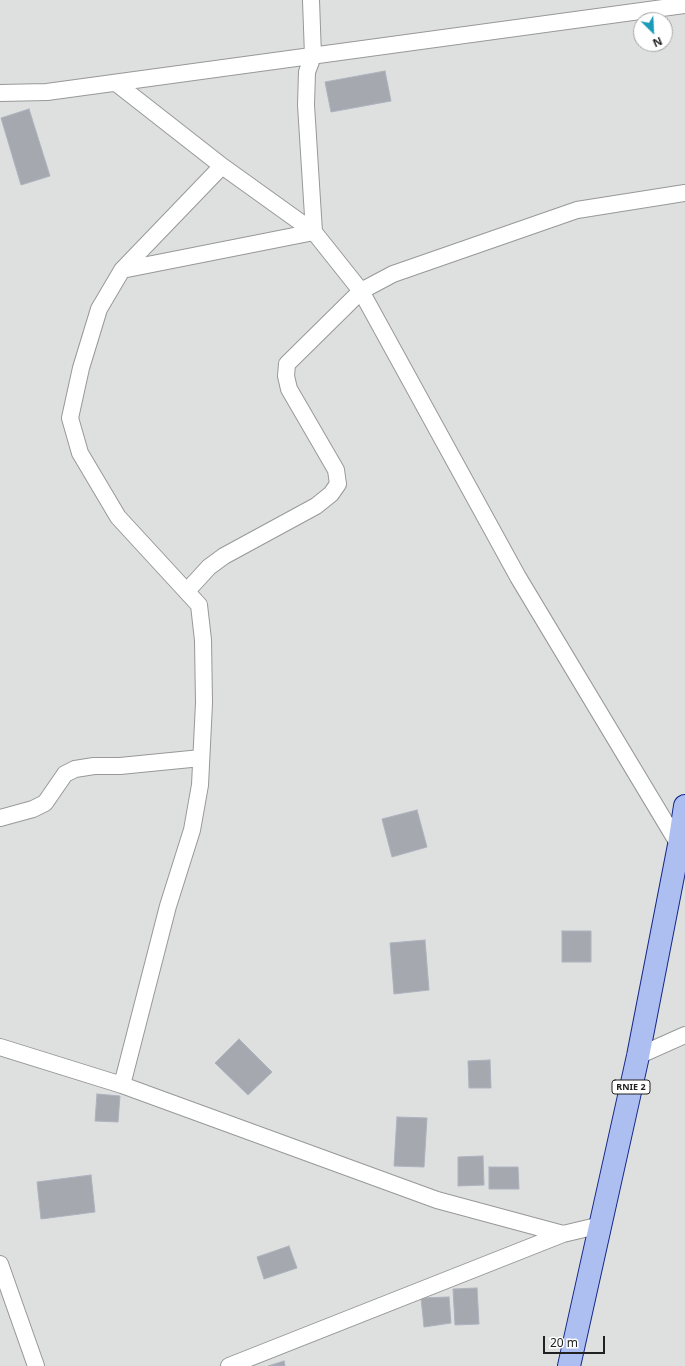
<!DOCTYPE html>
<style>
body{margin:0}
#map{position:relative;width:685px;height:1366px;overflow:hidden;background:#e9eaf0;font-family:"Noto Sans",sans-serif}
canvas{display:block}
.north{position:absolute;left:633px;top:12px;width:40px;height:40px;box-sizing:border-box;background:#fff;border:1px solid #a6a6a6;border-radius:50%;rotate:156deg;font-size:11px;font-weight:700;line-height:16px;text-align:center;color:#212121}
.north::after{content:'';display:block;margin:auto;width:14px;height:18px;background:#1a9cb8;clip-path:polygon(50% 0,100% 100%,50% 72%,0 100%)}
.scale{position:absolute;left:543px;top:1336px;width:62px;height:18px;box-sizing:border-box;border:2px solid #212121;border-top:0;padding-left:5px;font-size:12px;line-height:14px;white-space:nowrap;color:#212121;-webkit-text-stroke:3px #fff;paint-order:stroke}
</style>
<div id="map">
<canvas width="685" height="1366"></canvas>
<div class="north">N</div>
<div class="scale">20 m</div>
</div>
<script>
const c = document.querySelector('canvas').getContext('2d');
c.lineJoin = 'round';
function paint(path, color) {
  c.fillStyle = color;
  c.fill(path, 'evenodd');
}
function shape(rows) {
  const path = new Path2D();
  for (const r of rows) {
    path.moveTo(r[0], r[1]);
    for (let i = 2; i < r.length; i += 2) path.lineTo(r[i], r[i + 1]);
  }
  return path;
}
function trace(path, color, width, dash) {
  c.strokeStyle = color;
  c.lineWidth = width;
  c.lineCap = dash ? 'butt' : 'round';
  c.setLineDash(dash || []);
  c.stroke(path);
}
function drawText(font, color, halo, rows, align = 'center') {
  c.font = font + ' "Noto Sans",sans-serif';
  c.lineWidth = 3;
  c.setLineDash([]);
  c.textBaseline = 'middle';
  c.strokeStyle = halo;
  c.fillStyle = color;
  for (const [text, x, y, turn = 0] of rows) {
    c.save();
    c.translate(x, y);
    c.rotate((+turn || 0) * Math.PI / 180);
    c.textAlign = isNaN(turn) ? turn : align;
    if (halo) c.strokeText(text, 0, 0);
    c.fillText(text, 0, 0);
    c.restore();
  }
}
const residential = shape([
 [0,0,685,0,685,1366,0,1366],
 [641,20,665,20,665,44,641,44]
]);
const building = shape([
 [385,71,391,101,331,112,325,82,385,71],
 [29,109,50,176,21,185,1,118,29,109],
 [417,810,427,847,392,857,382,819,417,810],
 [562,931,591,931,591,962,562,962,562,931],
 [425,940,429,990,394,994,390,943,425,940],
 [239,1039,272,1072,248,1095,215,1063,239,1039],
 [490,1060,491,1088,469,1088,468,1061,490,1060],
 [97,1094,120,1096,118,1122,95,1121,97,1094],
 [397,1117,427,1118,424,1167,394,1166,397,1117],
 [483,1156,484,1185,458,1186,458,1157,483,1156],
 [489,1167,518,1167,519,1189,489,1189,489,1167],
 [91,1175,95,1212,41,1219,37,1182,91,1175],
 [289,1246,297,1268,264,1279,257,1257,289,1246],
 [477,1288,479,1324,455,1325,453,1289,477,1288],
 [449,1297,451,1323,424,1327,421,1298,449,1297],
 [284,1361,285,1366,268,1366,284,1361]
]);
const minor = shape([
 [116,83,222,166,314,232,361,291,518,577,679,845],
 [0,93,47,92,685,5],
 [122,270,314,232,306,105,307,72,313,56,311,0],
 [187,591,209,567,224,556,316,506,331,494,338,484,336,470,289,389,286,376,287,364,361,291,393,274,577,210,685,193],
 [0,818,33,809,45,803,65,774,75,769,94,766,120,766,201,758],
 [0,1047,122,1085,437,1200,563,1234],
 [638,1056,685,1035],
 [122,1085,168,906,192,830,200,785,204,703,203,640,199,605,118,517,80,453,70,418,81,368,99,309,122,270,222,166],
 [0,1264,36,1366],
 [229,1366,563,1234,601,1225]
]);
const primary = shape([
 [569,1366,638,1056,679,845,685,806]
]);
const shields = [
 [631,1087,38]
];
const shieldNames = [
 ["RNIE 2",631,1087]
];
paint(residential, '#dedfdf');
paint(building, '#a5a8ae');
trace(building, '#adb4c0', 1);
trace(minor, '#989898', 18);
trace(primary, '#13268a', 24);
trace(minor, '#fff', 16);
trace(primary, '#adbef1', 22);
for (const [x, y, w] of shields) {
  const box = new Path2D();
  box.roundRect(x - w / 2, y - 7, w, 14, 3);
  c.fillStyle = '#fff';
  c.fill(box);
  trace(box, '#212121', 1);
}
drawText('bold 9px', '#212121', null, shieldNames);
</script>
